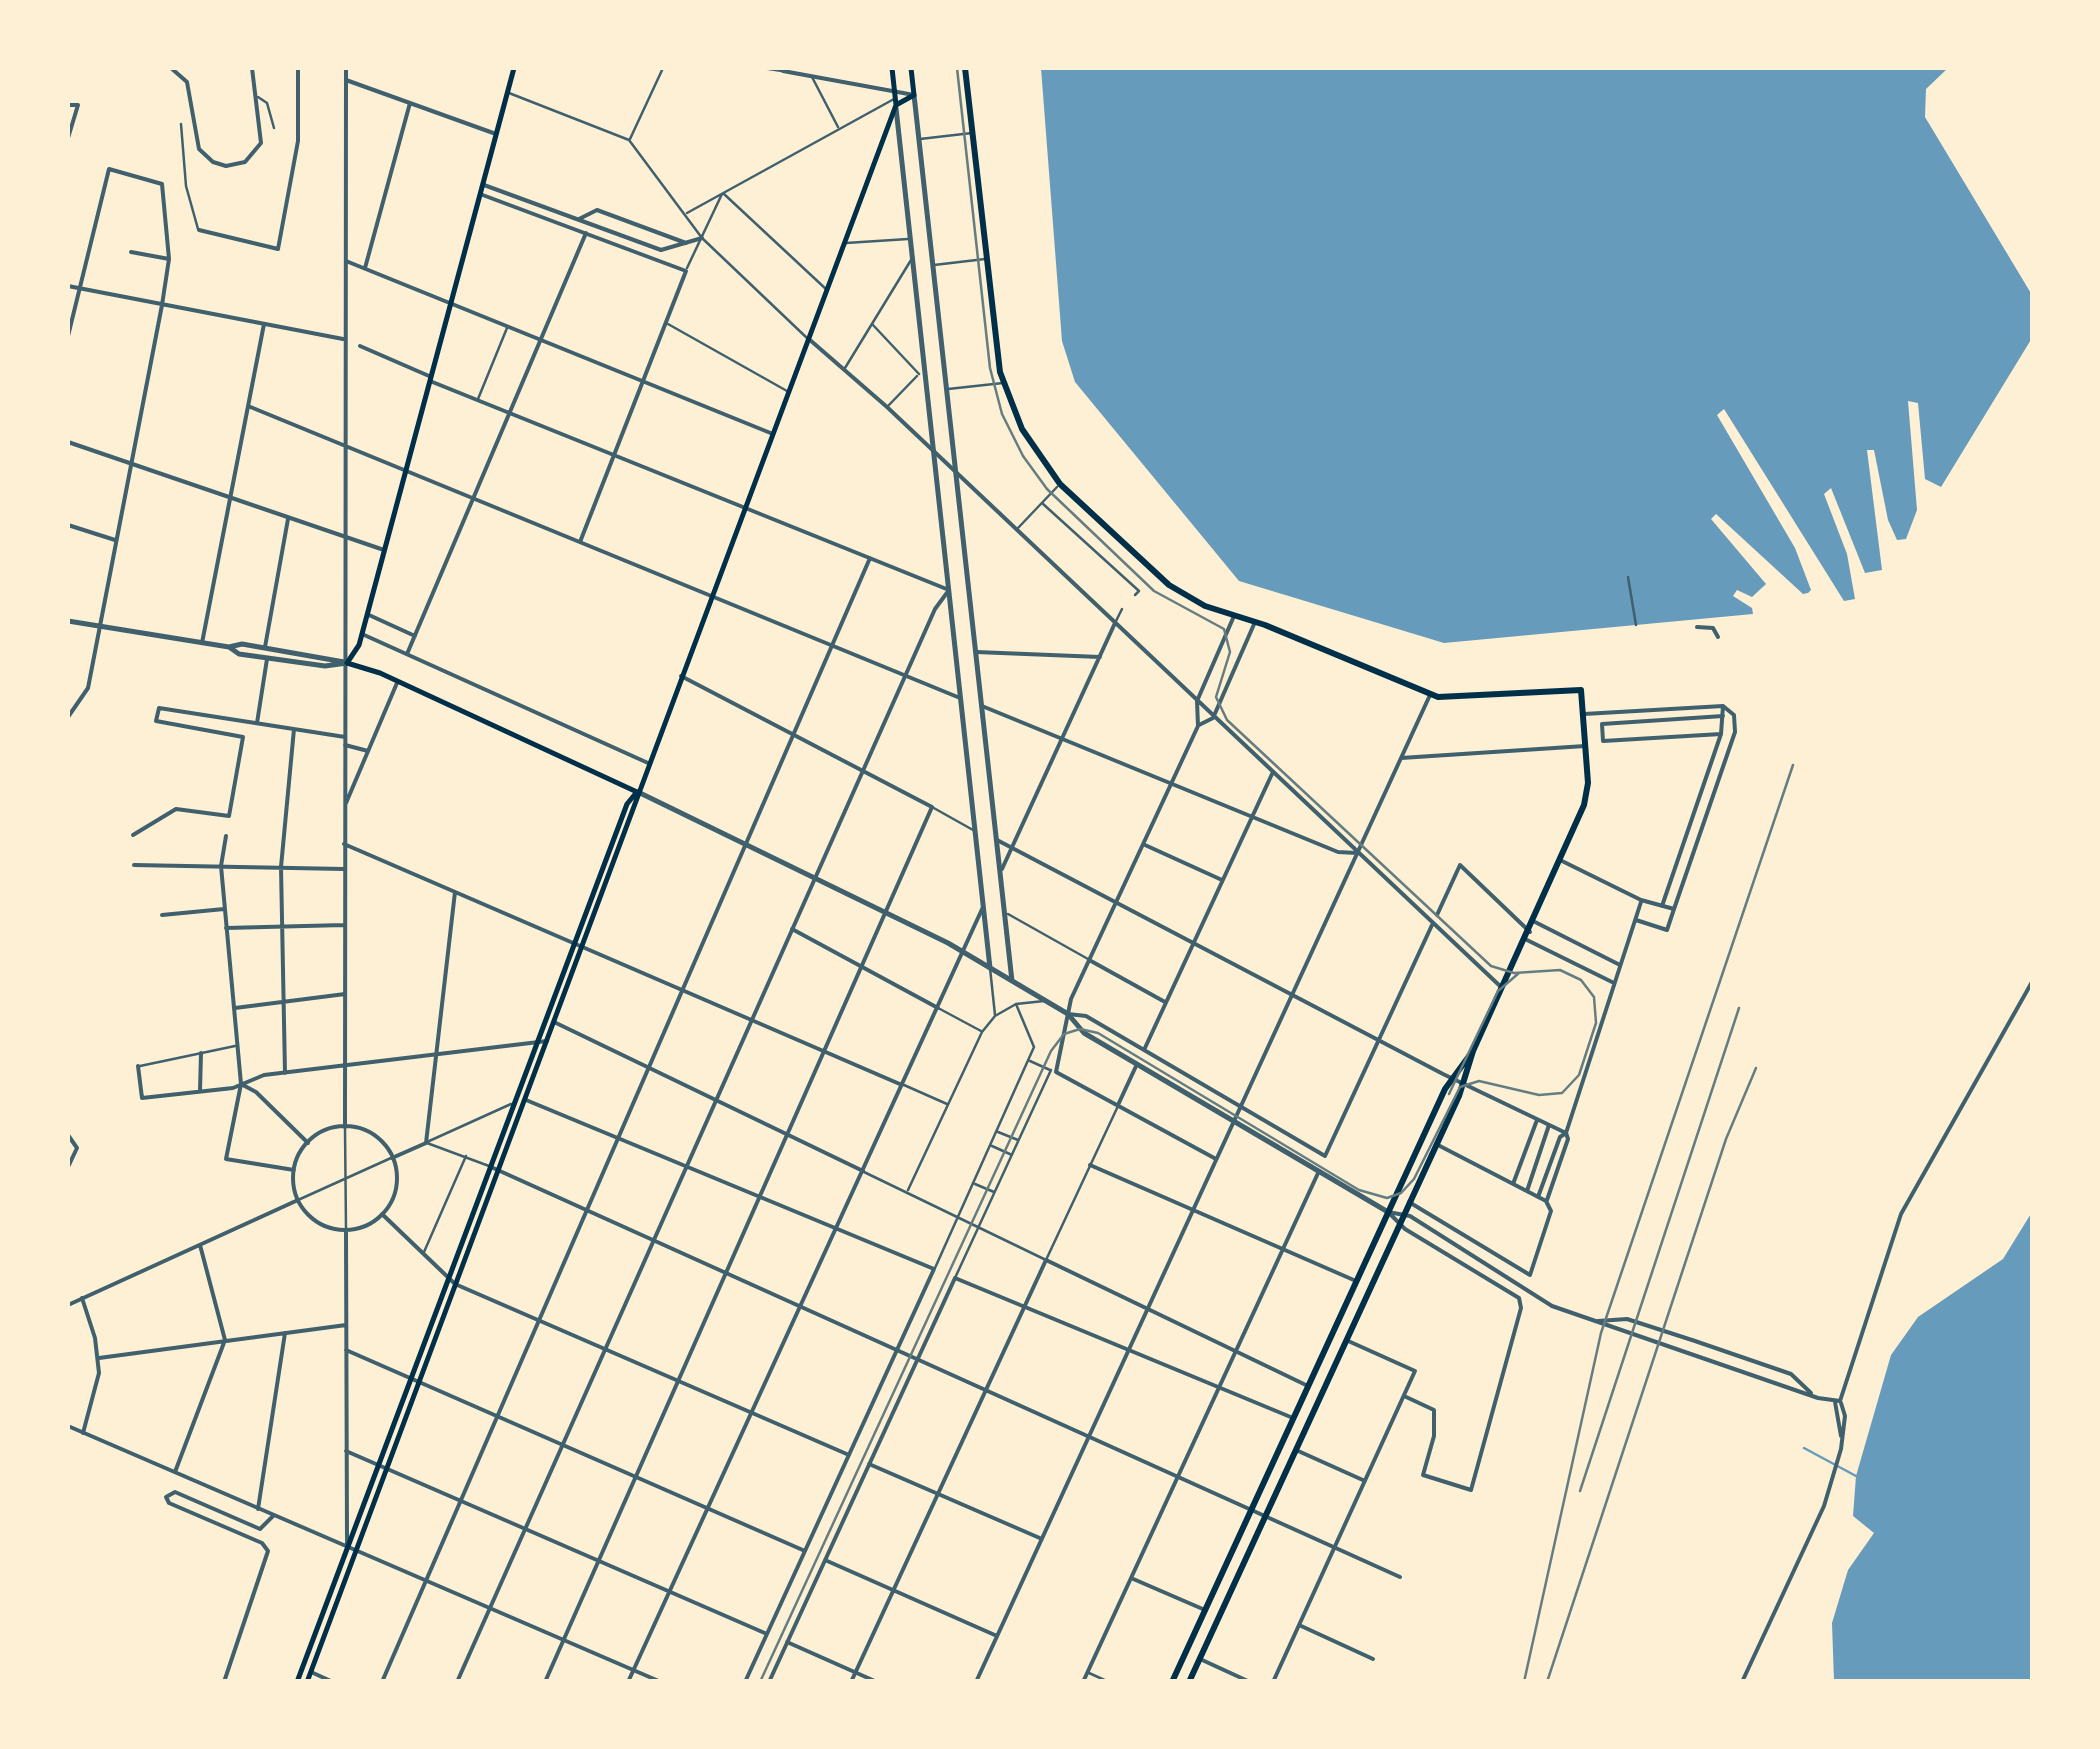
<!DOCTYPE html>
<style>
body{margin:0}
#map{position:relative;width:2100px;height:1749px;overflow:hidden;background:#fdf0d5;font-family:"Nunito Sans",sans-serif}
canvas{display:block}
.frame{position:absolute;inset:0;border:70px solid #fdf0d5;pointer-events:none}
</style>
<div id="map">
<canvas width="2100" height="1749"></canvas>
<div class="frame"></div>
</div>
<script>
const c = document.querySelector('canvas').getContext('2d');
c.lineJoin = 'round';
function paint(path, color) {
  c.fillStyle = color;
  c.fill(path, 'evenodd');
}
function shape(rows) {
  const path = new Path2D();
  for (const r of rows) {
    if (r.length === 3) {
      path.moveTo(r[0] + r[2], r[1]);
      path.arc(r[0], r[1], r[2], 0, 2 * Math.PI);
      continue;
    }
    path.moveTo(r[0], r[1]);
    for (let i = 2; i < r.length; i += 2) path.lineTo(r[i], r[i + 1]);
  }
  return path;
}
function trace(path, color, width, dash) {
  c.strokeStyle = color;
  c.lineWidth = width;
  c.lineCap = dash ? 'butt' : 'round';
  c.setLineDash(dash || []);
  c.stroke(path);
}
const water = shape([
 [1041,68,1948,68,1926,89,1925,117,2032,295,2032,338,1941,487,1925,479,1918,403,1908,401,1917,510,1906,539,1897,540,1888,520,1874,450,1867,450,1882,570,1865,573,1831,488,1824,494,1847,554,1855,599,1844,601,1724,409,1717,415,1795,548,1811,590,1808,593,1803,594,1716,514,1711,519,1766,584,1752,597,1737,590,1733,596,1752,608,1753,614,1444,643,1239,581,1075,382,1062,341],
 [2032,1212,2032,1681,1834,1681,1832,1623,1848,1570,1874,1533,1853,1516,1856,1476,1891,1355,1918,1317,2003,1259]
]);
const stream = shape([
 [1804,1448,1856,1476]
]);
const pedestrian = shape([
 [762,68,782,71],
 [812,77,838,127],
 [509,93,629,140,702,238,807,338],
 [258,97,267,103,274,128],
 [181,124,186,186,198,229],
 [630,139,663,68],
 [920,139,972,133],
 [724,194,827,290],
 [687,213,894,99],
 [846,243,908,239],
 [934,265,985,259],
 [687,268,722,194],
 [668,324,787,391],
 [873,325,919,374],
 [845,368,911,260],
 [948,389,1003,383],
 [478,399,507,328],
 [888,406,917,376],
 [1042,503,1139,591,1135,595],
 [1018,528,1057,487],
 [1628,577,1636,625],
 [1116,621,1122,609],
 [932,807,973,830],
 [1008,914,1088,959],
 [990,968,995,1015],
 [940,1009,981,1031],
 [1030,1061,1050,1070],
 [140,1066,235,1046],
 [904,1085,947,1104],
 [345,1128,346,1230],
 [998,1132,1018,1140],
 [427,1142,511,1104],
 [427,1143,489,1166],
 [992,1146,1012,1155],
 [864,1172,1046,1260,1118,1106],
 [975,1184,994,1192],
 [908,1190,982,1032,995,1016,1016,1004,1044,1001],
 [298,1200,391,1158],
 [424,1252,466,1156],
 [935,1268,1034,1047,1016,1004],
 [955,1278,1051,1070],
 [1089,1673,1109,1682]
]);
const minor = shape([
 [171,68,187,82,199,149,213,162,226,166,245,162,261,143,252,68],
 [783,68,783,71,914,95],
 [346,80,496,134],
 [68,105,78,105,68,138],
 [484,185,661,250,702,238],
 [480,194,686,271,580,542],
 [579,219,597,210,686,243],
 [199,230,278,249,298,141,298,68],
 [131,252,169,259],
 [346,261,773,434],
 [365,268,410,103],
 [68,286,343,339],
 [68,336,109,169,162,184,169,259,162,305,88,688,68,717],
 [810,340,887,407,1500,986],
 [360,346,429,376],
 [430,381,949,590,935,609,457,1682],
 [248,406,960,698],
 [68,442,384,550],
 [68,525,115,540],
 [369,615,415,636],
 [1697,627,1713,628,1718,637],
 [362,634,648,763],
 [202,643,264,324],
 [265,647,288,519],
 [976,652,1100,657],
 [407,654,586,233],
 [982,706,1338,852,1357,853],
 [1584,714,1723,706],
 [257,723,267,659],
 [1199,725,1213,718,1255,622],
 [1721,734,1603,741,1602,724,1723,716],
 [345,745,368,751],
 [1401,758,1585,746],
 [346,803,397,683],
 [133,835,176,809,229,816,243,737,156,721,159,708,345,737],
 [226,836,221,866,241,1084,226,1159,294,1170],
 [997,840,1443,1074,1566,1133],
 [344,844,902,1085],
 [1145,845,1222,880],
 [1560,860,1641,900,1674,909,1735,732,1734,715,1723,706],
 [134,865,344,869],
 [1002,869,1115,623],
 [1662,906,1721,734,1723,706],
 [162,915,224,909],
 [1437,915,1460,865,1530,932],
 [1636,920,1667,930,1674,909],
 [1535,922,1618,964],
 [226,928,344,925],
 [792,929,938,1008],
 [1527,940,1612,982],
 [1091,961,1165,1002],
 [235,1008,345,994],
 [1068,1014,1086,1016,1325,1156,1432,925],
 [554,1022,863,1171],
 [1144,1050,1272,774],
 [138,1066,142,1098,233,1088,264,1075,547,1041],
 [285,1073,281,867,294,729],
 [241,1084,256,1092,308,1143],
 [200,1091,201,1053],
 [526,1100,934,1269,745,1682],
 [1118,1105,1137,1064],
 [345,1178,52],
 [345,1127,346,68],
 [68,1135,77,1148,68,1167],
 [1436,1144,1546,1201],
 [392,1158,426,1143,455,892],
 [1216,1159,1056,1072,1071,999,1198,726,1197,701,1234,616],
 [1090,1165,1356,1281],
 [491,1167,1400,1577],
 [1513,1184,1537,1120],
 [1527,1191,1549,1125],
 [1538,1197,1560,1137,1566,1133,1641,902],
 [1547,1200,1568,1139,1566,1133],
 [1409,1202,1530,1275,1551,1211,1546,1201],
 [1388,1212,1410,1216,1552,1306,1818,1398,1840,1401,1901,1214,2032,982],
 [1388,1212,1405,1229,1519,1298,1521,1308,1471,1490,1423,1475,1434,1436,1434,1410,1404,1396],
 [382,1214,455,1284,849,1455],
 [346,1230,347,1545],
 [82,1298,95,1338,99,1373,83,1433],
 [68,1305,298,1200],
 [1598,1321,1627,1319,1695,1341,1791,1374,1811,1393],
 [346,1350,805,1551],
 [99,1358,346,1325],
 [1835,1402,1841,1436],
 [68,1426,661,1682],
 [1296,1450,1365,1481],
 [346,1451,767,1634],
 [869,1464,1042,1539],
 [175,1472,225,1340,200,1245],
 [258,1509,285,1333],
 [825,1560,997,1636],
 [1131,1578,1205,1610],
 [1299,1625,1373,1659],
 [787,1642,877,1682],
 [1200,1659,1250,1682],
 [311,1672,333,1682],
 [224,1682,268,1551,262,1543,169,1503,166,1497,175,1492,260,1529,273,1516],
 [382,1682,870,558],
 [545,1682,932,807,681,676],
 [628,1682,983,907],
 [769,1682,955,1278,1293,1418],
 [851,1682,1046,1260,1308,1386],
 [976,1682,1430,695],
 [1083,1682,1319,1171],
 [1273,1682,1415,1371,1346,1340],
 [1742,1682,1824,1506,1841,1449,1845,1416,1841,1403]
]);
const tertiary = shape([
 [914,95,1012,981],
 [896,108,990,968],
 [68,621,229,647,239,654,325,666,347,663],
 [229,647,242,644,344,662],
 [638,792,948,943,1068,1014,1084,1033,1388,1212]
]);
const secondary = shape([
 [514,68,359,645,347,663,380,673,637,792],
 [892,68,896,105],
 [297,1682,627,804,636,793],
 [307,1682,896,105,914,95,911,68]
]);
const primary = shape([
 [965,68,1000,372,1022,429,1060,484,1169,585,1205,606,1265,625,1438,697,1581,690,1588,783,1584,805,1473,1051,1459,1096,1189,1682],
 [1172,1682,1445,1089,1472,1052]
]);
const tram = shape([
 [1449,1094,1498,991,1519,973],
 [760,1682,1051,1051,1064,1034,1080,1029,1098,1033,1359,1190,1387,1198,1401,1193,1414,1179,1460,1087,1479,1081,1539,1095,1562,1093,1579,1075,1596,1023,1594,997,1581,980,1560,970,1514,973,1491,966,1227,720,1216,697,1230,652,1224,629,1154,591,1047,489,1023,456,1002,414,990,368,957,68]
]);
const rail = shape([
 [1580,1491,1739,1008],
 [1524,1682,1601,1333,1793,765],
 [1547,1682,1726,1139,1756,1068]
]);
paint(water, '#669bbc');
trace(stream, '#669bbc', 2.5);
trace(pedestrian, '#3f606c', 2.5);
trace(minor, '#3f606c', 4);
trace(tertiary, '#3f606c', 5);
trace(secondary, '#003049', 5);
trace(primary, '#003049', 6);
trace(tram, '#657d81', 2.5);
trace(rail, '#657d81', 2.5);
</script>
